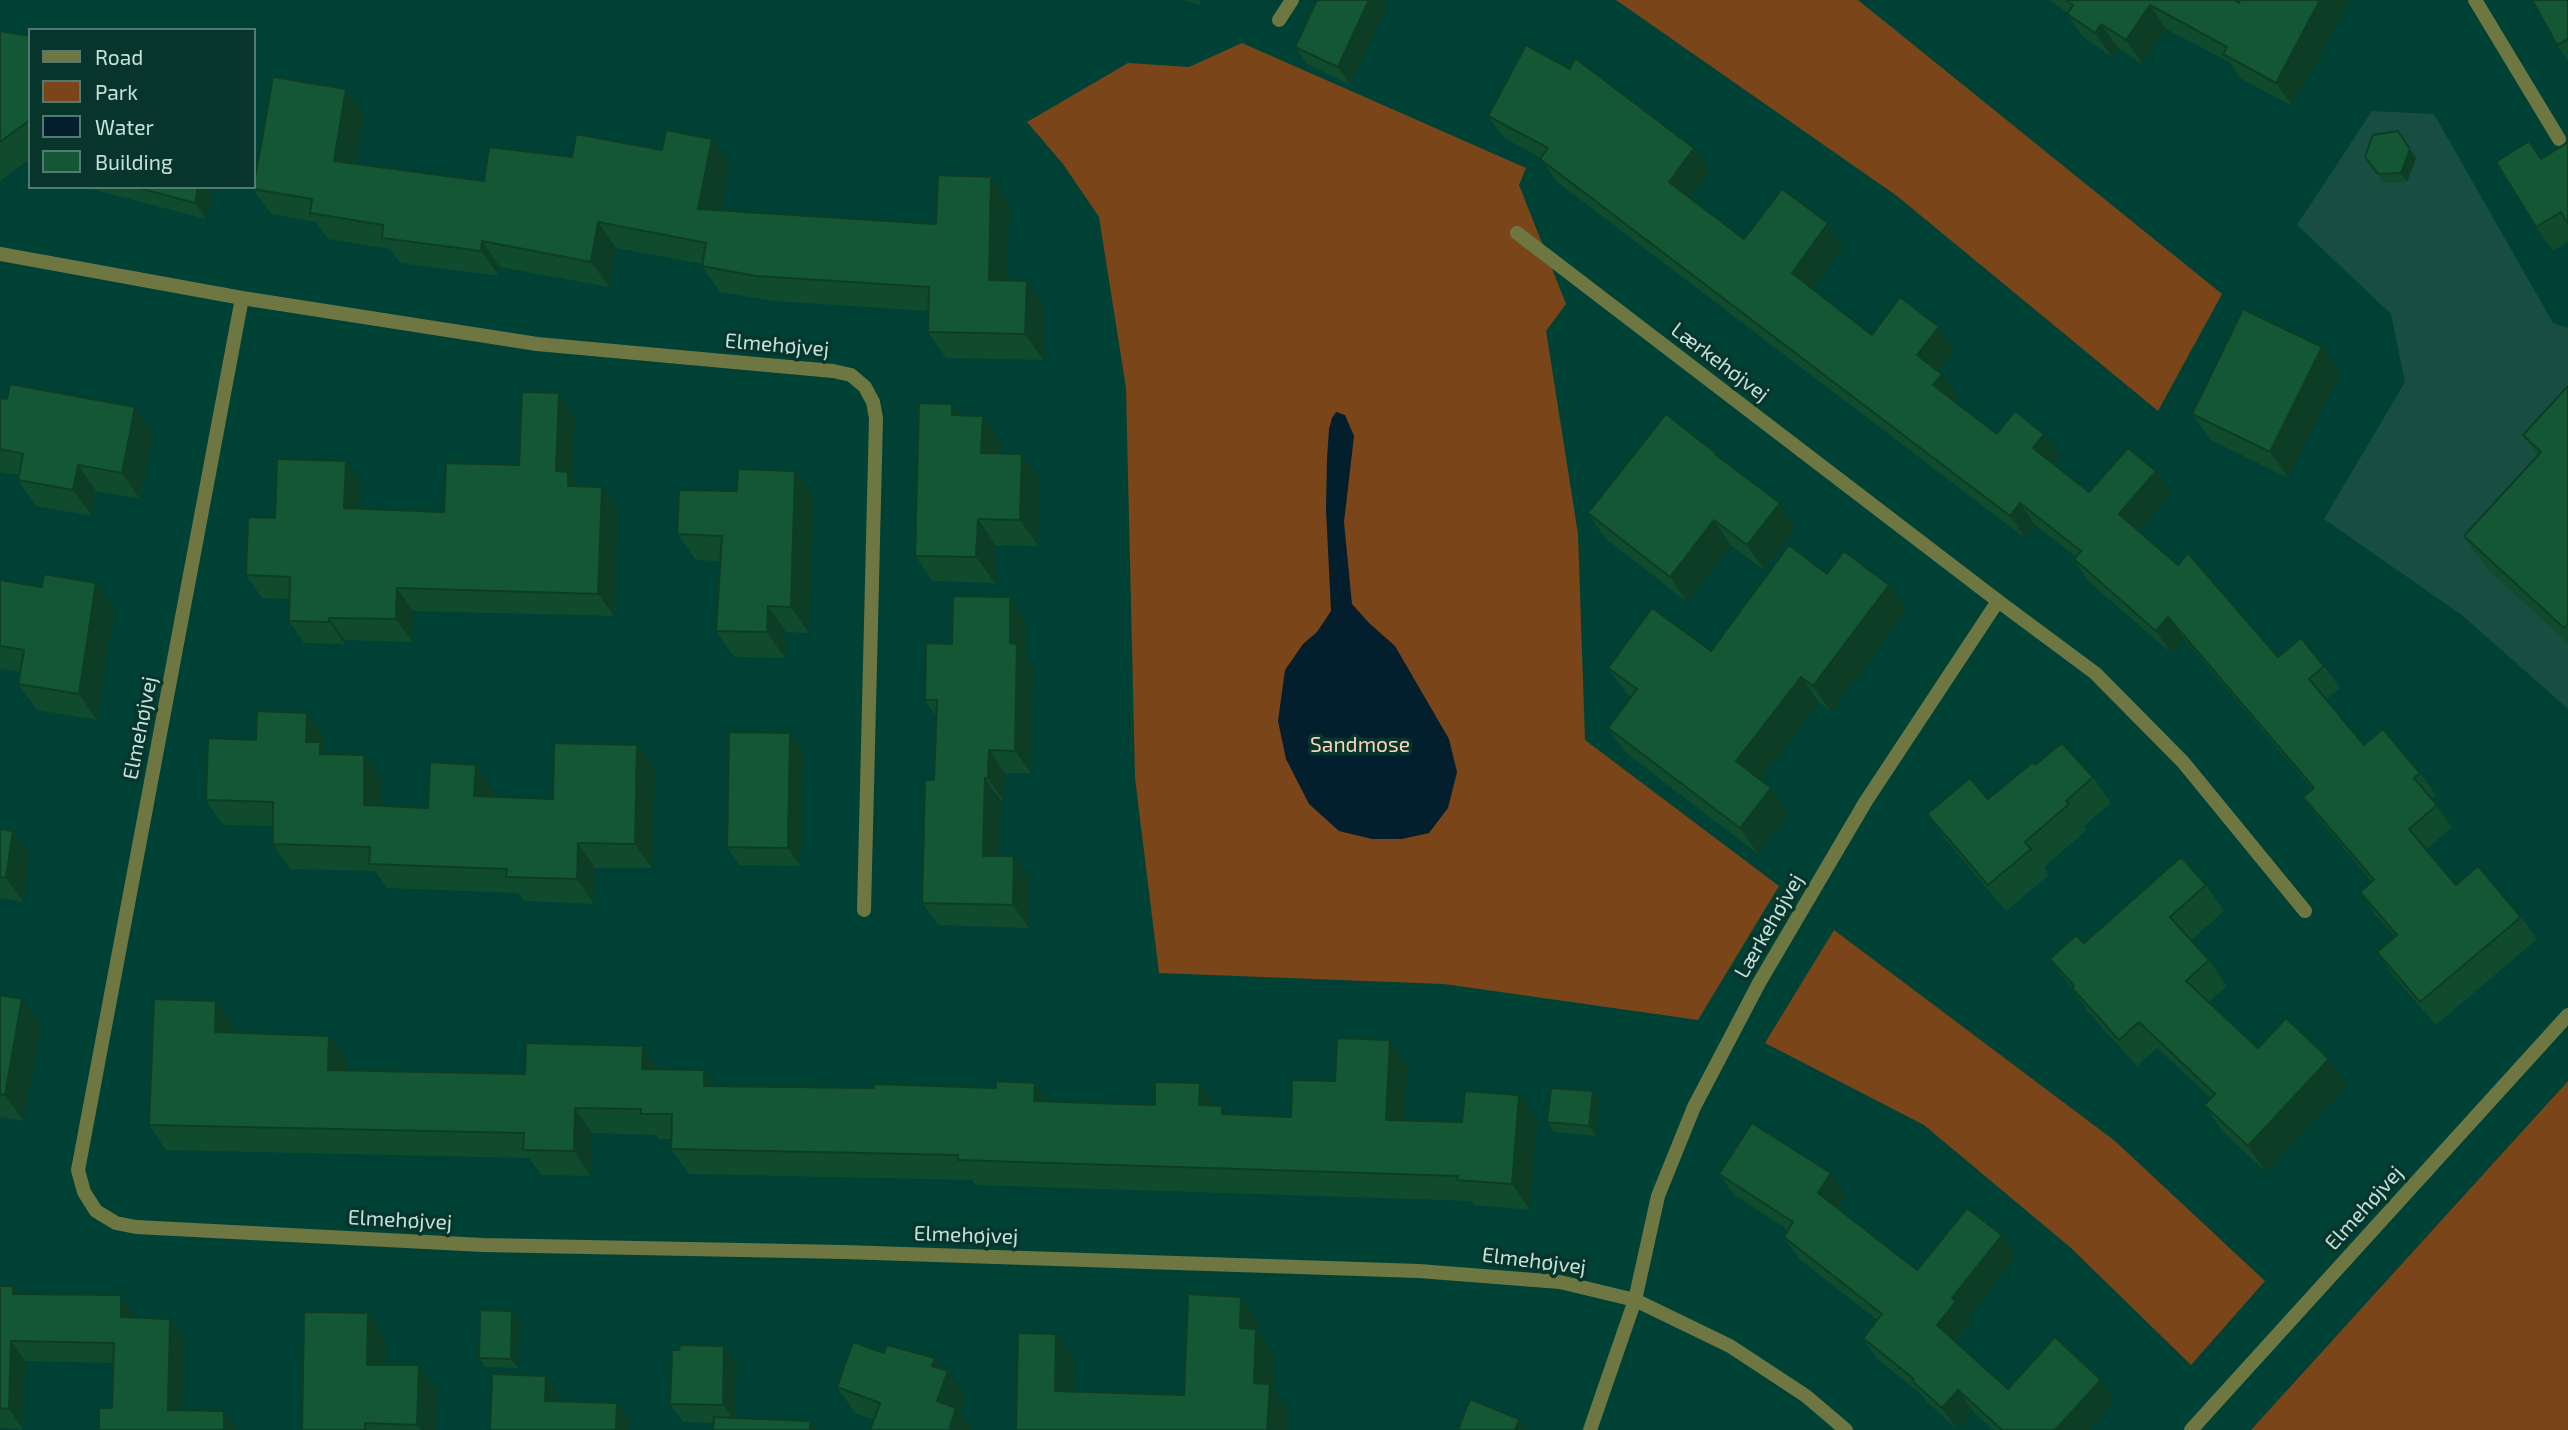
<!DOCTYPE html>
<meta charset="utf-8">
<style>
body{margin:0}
#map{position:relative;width:2568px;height:1430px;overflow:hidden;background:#004136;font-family:"Exo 2",sans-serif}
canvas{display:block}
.legend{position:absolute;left:28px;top:28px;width:228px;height:161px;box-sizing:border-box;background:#07352c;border:2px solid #537a71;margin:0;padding:9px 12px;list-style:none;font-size:21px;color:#c5e1d9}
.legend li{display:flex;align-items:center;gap:14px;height:35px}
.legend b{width:35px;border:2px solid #537a71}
</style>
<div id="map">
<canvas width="2568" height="1430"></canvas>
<ul class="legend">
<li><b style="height:9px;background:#6e7742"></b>Road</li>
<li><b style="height:19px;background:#7a4519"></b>Park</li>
<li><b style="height:19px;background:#031e2d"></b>Water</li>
<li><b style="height:19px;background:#135735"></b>Building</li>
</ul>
</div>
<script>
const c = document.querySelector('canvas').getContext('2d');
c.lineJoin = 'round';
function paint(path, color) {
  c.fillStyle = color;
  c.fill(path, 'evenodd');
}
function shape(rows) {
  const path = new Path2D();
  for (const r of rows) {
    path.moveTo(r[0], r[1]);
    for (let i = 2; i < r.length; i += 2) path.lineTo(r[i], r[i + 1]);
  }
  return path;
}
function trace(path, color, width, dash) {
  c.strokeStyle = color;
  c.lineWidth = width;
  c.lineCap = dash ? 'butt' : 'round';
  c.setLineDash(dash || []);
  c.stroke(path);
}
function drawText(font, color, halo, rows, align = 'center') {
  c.font = font + ' "Exo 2",sans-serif';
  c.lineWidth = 7;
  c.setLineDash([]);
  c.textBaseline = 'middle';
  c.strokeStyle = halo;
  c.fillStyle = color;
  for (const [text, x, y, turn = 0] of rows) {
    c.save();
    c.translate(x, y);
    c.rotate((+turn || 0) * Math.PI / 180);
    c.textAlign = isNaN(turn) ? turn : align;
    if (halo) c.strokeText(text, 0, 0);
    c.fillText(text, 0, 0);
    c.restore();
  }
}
const built = shape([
 [2372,111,2434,114,2553,323,2568,328,2568,709,2463,616,2324,519,2405,382,2391,314,2297,225]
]);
const green = shape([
 [1616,0,1858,0,2222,294,2158,411,1897,196],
 [1242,43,1526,168,1519,185,1566,304,1546,331,1578,534,1585,740,1779,886,1698,1020,1444,984,1159,973,1135,778,1126,388,1099,217,1063,164,1027,122,1128,63,1189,67],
 [1834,930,2115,1141,2265,1281,2191,1365,2071,1248,1924,1125,1765,1043],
 [2568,1081,2568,1430,2251,1430]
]);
const water = shape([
 [1336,412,1345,415,1354,436,1344,522,1352,604,1369,623,1395,646,1449,739,1457,772,1448,808,1429,833,1402,839,1372,839,1339,831,1309,804,1286,759,1278,721,1285,670,1303,644,1317,632,1331,611,1326,509,1327,459,1329,429,1332,418]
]);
const minor = shape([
 [2475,0,2559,139],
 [1279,20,1292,0],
 [1517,233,1998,601,1866,801,1759,983,1694,1107,1658,1196,1635,1300,1590,1430],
 [0,254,242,298],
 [1998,601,2095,673,2183,762,2305,911],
 [864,910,876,418,873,402,865,387,851,375,833,371,537,344,242,298,78,1170,84,1192,96,1211,116,1223,136,1227,483,1245,844,1252,1419,1271,1560,1282,1635,1300,1730,1346,1806,1396,1846,1430],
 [2191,1430,2568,1015]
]);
const wall = shape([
 [1183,0,1201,0,1199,5],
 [1317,0,1384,0,1388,5,1350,85,1307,64,1295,47],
 [2050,0,2234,0,2239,3,2240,0,2350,0,2292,106,2240,78,2229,62,2166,29,2142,64,2118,48,2112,57,2083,37,2067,14,2067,13],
 [2568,0,2568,61,2557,45],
 [0,31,30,36,30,159,0,181],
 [346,89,364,115,356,164,484,181,572,157,730,165,721,210,936,224,1009,202,1007,281,1044,307,1043,360,946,358,928,332,928,311,774,301,720,292,702,266,703,264,616,248,609,287,500,267,499,276,400,263,390,249,328,239,316,222,271,214,253,189],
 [1488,116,1694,148,1710,171,1690,198,1744,239,1828,223,1843,246,1812,289,1872,335,1954,350,1938,371,1942,374,1958,396,1954,401,1997,434,2044,434,2060,456,2054,464,2089,492,2171,493,2139,531,2278,657,2324,666,2340,688,2326,700,2364,745,2420,773,2436,795,2432,799,2452,827,2426,850,2456,885,2521,917,2537,939,2436,1025,2392,974,2377,952,2395,937,2375,914,2360,892,2372,882,2319,819,2303,797,2312,789,2184,639,2171,653,2089,582,2074,559,2076,557,2035,525,2025,538,1556,181,1541,158,1504,138],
 [2529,141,2542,158,2568,142,2568,242,2553,251,2536,227],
 [2365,157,2416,158,2407,182,2384,183],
 [83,187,214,187,206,219],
 [2322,347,2340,373,2288,478,2211,440,2192,414],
 [2568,386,2568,643,2487,569,2464,536,2538,456,2523,435],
 [559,393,575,416,572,478,578,486,618,510,614,616,413,611,412,642,345,640,345,644,304,643,289,621,290,599,262,598,246,575,275,518,361,484,360,509,444,512,519,465],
 [0,398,153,433,140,499,96,491,92,516,36,506,18,480,19,475,0,472],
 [960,415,1001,442,1000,453,1040,480,1038,546,996,545,995,583,933,581,915,556],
 [1717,454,1720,459,1796,527,1764,570,1731,545,1687,602,1605,538,1588,513],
 [814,497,809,633,786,632,785,658,734,657,716,631,720,561,696,560,677,534],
 [1827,574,1907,610,1831,712,1819,702,1759,780,1771,788,1789,814,1758,854,1626,753,1608,728,1631,697,1626,693,1608,668,1711,651],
 [0,580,42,587,96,583,114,609,97,720,37,710,18,684,20,672,0,669],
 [1026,620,1026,657,1033,667,1031,773,1005,773,1004,801,1001,800,999,856,1030,879,1029,928,938,925,922,903,934,780,936,716,925,700,952,644],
 [307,713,324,737,324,748,329,755,364,755,382,780,381,806,428,808,476,765,493,789,493,797,553,799,637,745,655,770,652,868,595,868,594,904,524,901,518,893,387,888,375,871,290,869,273,844,273,826,223,825,206,800,256,740],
 [803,751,800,866,739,865,727,847],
 [2035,765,2093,777,2111,803,2084,826,2087,830,2044,867,2049,875,2006,911,1946,840,1927,814,1988,799],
 [0,829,13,831,30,855,23,902,0,898],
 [2206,885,2224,911,2191,940,2209,960,2227,986,2209,1002,2258,1048,2347,1085,2266,1172,2222,1131,2204,1105,2211,1098,2157,1048,2137,1066,2090,1014,2050,959],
 [0,995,41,1025,23,1121,0,1117],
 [234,1027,234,1033,329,1036,347,1062,346,1070,525,1074,643,1046,659,1069,715,1086,1048,1101,1222,1106,1228,1114,1291,1117,1335,1081,1407,1065,1405,1121,1462,1122,1519,1095,1537,1121,1530,1210,1475,1205,1472,1201,976,1185,972,1180,689,1174,671,1149,672,1139,659,1139,656,1135,592,1133,591,1176,541,1175,529,1158,166,1150,149,1125],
 [1599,1100,1596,1136,1554,1132,1547,1122],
 [1719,1174,1845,1194,1837,1208,1917,1270,2002,1235,2016,1256,1968,1318,1970,1322,1955,1342,2008,1389,2115,1401,2089,1430,1993,1430,1973,1411,1957,1429,1927,1402,1920,1393,1877,1359,1863,1338,1877,1320,1798,1258,1784,1237,1788,1230,1734,1195],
 [0,1286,13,1286,19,1294,135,1315,135,1318,170,1319,184,1339,182,1410,224,1411,237,1430,99,1430,112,1408,113,1363,25,1361,23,1429,0,1428],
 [519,1320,518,1368,485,1367,479,1358],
 [386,1339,385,1365,437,1391,436,1430,302,1430],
 [724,1346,737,1364,735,1418,810,1421,817,1430,713,1430,713,1423,683,1422,670,1404],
 [884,1353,935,1358,966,1397,960,1413,972,1430,870,1430,874,1420,855,1413,837,1387]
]);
const shadedWall = shape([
 [1369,0,1384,0,1388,5,1350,85,1338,67],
 [2320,0,2350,0,2292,106,2276,83],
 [2150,5,2166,29,2142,64,2126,40],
 [2101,24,2118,48,2112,57,2095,33],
 [346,89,364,115,352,186,334,161],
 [2398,131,2416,158,2407,182,2401,173],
 [712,139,730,165,716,235,698,209],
 [1694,148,1710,171,1685,204,1669,182],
 [991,177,1009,202,1007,306,989,280],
 [198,187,214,187,206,219,195,203],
 [598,222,616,248,609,287,591,262],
 [1828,223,1843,246,1807,296,1792,273],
 [482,241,500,267,499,276,481,251],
 [1027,281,1044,307,1043,360,1025,334],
 [1939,327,1954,350,1933,377,1917,355],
 [2322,347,2340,373,2288,478,2270,452],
 [1942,374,1958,396,1949,408,1933,385],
 [559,393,575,416,572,478,584,495,583,509,556,471],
 [952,404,970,430,952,415],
 [135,407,153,433,140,499,122,473],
 [983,416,1001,442,999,479,981,453],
 [2044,434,2060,456,2049,470,2033,448],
 [1022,454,1040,480,1038,546,1020,520],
 [346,461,361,484,360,531,344,508],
 [78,465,96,491,92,516,73,490],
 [795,471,814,497,809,633,791,607],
 [2156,471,2171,493,2135,536,2119,514],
 [602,487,618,510,614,616,598,594],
 [1780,503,1796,527,1764,570,1747,545],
 [2020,503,2035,525,2025,538,2010,516],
 [978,519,996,545,995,583,976,557],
 [1714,520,1731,545,1687,602,1670,577],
 [96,583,114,609,97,720,79,694],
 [1889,585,1907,610,1831,712,1813,686],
 [397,588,413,611,412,642,396,619],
 [1010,597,1026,620,1026,657,1033,667,1031,773,1015,751,1010,643],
 [768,606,786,632,785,658,767,632],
 [2168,617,2184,639,2171,653,2156,631],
 [329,618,345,640,345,644,329,622],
 [1801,677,1819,702,1754,787,1736,761],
 [307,713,324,737,324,748,337,767,337,779,306,742],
 [790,733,803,751,800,866,788,848],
 [637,745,655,770,652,868,635,844],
 [989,750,1005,773,1004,801,988,778],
 [364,755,382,780,381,830,364,805],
 [476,765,493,789,492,821,474,796],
 [985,778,1001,800,999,878,983,856],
 [1771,788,1789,814,1758,854,1740,828],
 [13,831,30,855,23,902,6,878],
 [578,843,595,868,594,904,577,879],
 [1014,856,1030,879,1029,928,1013,905],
 [22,999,41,1025,23,1121,5,1095],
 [216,1001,234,1027,233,1057,215,1032],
 [329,1036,347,1062,345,1095,328,1070],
 [1390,1040,1407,1065,1404,1145,1386,1120],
 [643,1046,661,1072,642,1069],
 [2329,1059,2347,1085,2266,1172,2248,1146],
 [704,1070,722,1095,704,1086],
 [1035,1083,1052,1108,1034,1101],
 [1200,1083,1218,1109,1199,1105],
 [1593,1091,1599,1100,1596,1136,1589,1126],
 [1519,1095,1537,1121,1530,1210,1512,1184],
 [1222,1106,1240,1131,1222,1114],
 [575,1108,592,1133,591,1176,574,1151],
 [1831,1173,1845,1194,1833,1214,1818,1193],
 [2002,1235,2016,1256,1968,1318,1970,1322,1951,1346,1937,1325,1952,1298],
 [13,1286,27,1306,13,1294],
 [121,1295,135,1315,135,1337,121,1317],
 [1241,1297,1259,1323,1259,1333,1274,1355,1273,1388,1288,1410,1287,1430,1267,1430,1254,1383,1240,1328],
 [512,1311,519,1320,518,1368,511,1359],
 [368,1313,386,1339,385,1390,367,1365],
 [170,1319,184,1339,182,1430,168,1410],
 [1056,1334,1074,1360,1073,1417,1055,1391],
 [11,1341,25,1361,23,1429,9,1409],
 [724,1346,737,1364,735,1423,723,1405],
 [935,1358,947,1374,948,1371,966,1397,960,1413,972,1430,949,1430,937,1401,932,1366],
 [419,1365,437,1391,436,1430,421,1430,417,1425],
 [546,1376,558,1394,558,1419,545,1401],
 [2101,1380,2115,1401,2089,1430,2055,1430],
 [1958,1390,1973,1411,1957,1429,1942,1408],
 [617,1403,630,1421,629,1430,616,1430],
 [224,1411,237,1430,224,1430],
 [1519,1419,1527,1430,1515,1430],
 [810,1421,817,1430,810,1430]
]);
const building = shape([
 [1317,0,1369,0,1338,67,1295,47,1317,0],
 [2066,0,2234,0,2239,3,2240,0,2320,0,2276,83,2223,54,2227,47,2150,5,2126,40,2101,24,2095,33,2067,14,2073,5,2066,0],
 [2532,0,2568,0,2568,39,2557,45,2532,0],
 [0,31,30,36,30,120,0,142,0,31],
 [1526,45,1570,69,1575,58,1694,148,1669,182,1744,239,1782,189,1828,223,1792,273,1872,335,1900,297,1939,327,1917,355,1942,374,1933,385,1997,434,2015,411,2044,434,2033,448,2089,492,2128,448,2156,471,2119,514,2178,565,2188,553,2278,657,2301,638,2324,666,2309,679,2364,745,2383,729,2420,773,2414,778,2437,805,2409,829,2456,885,2478,866,2521,917,2420,1002,2377,952,2397,935,2360,892,2374,880,2303,797,2314,788,2168,617,2156,631,2074,559,2081,551,2020,503,2010,516,1540,159,1548,148,1488,116,1526,45],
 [273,77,346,89,334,161,484,181,489,147,572,157,576,134,662,150,666,130,712,139,698,209,936,224,938,175,991,177,989,280,1027,281,1025,334,928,332,929,287,756,276,702,266,706,243,598,222,591,262,482,241,481,251,382,238,383,225,310,213,312,199,253,189,273,77],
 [2398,131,2410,149,2401,173,2378,174,2365,157,2373,135,2398,131],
 [2529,141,2541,159,2568,142,2568,224,2561,212,2536,227,2496,162,2529,141],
 [135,187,198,187,195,203,135,187],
 [2243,309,2322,347,2270,452,2192,414,2243,309],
 [10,384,135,407,122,473,78,465,73,490,18,480,23,454,0,449,0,398,7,399,10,384],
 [2568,386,2568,624,2564,628,2464,536,2541,452,2523,435,2568,386],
 [522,392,559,393,556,471,568,472,568,486,602,487,598,594,397,588,396,619,329,618,329,622,289,621,290,577,246,575,248,517,275,518,277,459,346,461,344,508,444,512,446,463,519,465,522,392],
 [919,403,952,404,952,415,983,416,981,453,1022,454,1020,520,978,519,976,557,915,556,919,403],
 [1666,414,1717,454,1716,455,1780,503,1747,545,1714,520,1670,577,1588,513,1666,414],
 [738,469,795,471,791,607,768,606,767,632,716,631,722,536,677,534,679,490,737,491,738,469],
 [1789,545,1827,574,1844,551,1889,585,1813,686,1801,677,1736,761,1771,788,1740,828,1608,728,1637,689,1608,668,1652,608,1711,651,1789,545],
 [44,574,96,583,79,694,18,684,24,650,0,646,0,580,42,587,44,574],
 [953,596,1010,597,1010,643,1017,644,1015,751,989,750,988,778,985,778,983,856,1014,856,1013,905,922,903,925,780,934,780,937,700,925,700,926,643,952,644,953,596],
 [257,711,307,713,306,742,320,742,320,754,364,755,364,805,428,808,430,762,476,765,474,796,553,799,554,743,637,745,635,844,578,843,577,879,506,877,507,869,369,864,370,847,273,844,273,802,206,800,208,738,256,740,257,711],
 [729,732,790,733,788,848,727,847,729,732],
 [2062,743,2093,777,2066,801,2069,804,2025,842,2031,849,1988,885,1927,814,1970,778,1988,799,2033,762,2035,765,2062,743],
 [0,829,13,831,6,878,0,877,0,829],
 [2181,857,2206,885,2170,917,2209,960,2186,981,2258,1048,2286,1018,2329,1059,2248,1146,2204,1105,2215,1094,2139,1022,2119,1040,2072,988,2074,986,2050,959,2076,935,2084,943,2181,857],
 [0,995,22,999,5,1095,0,1094,0,995],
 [154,999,216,1001,215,1032,329,1036,328,1070,525,1074,526,1043,643,1046,642,1069,704,1070,704,1086,874,1088,874,1084,996,1088,996,1081,1035,1083,1034,1101,1155,1105,1155,1082,1200,1083,1199,1105,1222,1106,1222,1114,1291,1117,1292,1080,1335,1081,1337,1038,1390,1040,1386,1120,1462,1122,1465,1091,1519,1095,1512,1184,1457,1180,1458,1176,958,1160,958,1155,671,1149,672,1114,641,1114,641,1109,575,1108,574,1151,523,1150,524,1133,149,1125,154,999],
 [1551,1088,1593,1091,1589,1126,1547,1122,1551,1088],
 [1752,1123,1831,1173,1818,1193,1917,1270,1967,1208,2002,1235,1952,1298,1956,1301,1937,1325,2008,1389,2055,1337,2101,1380,2055,1430,2002,1430,1958,1390,1942,1408,1912,1381,1914,1379,1863,1338,1882,1314,1784,1237,1793,1222,1719,1174,1752,1123],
 [0,1286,13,1286,13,1294,121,1295,121,1317,170,1319,168,1410,224,1411,224,1430,99,1430,99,1408,112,1408,114,1343,11,1341,9,1409,0,1408,0,1286],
 [1188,1294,1241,1297,1240,1328,1256,1329,1254,1383,1270,1384,1267,1430,1016,1430,1018,1333,1056,1334,1055,1391,1184,1395,1188,1294],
 [480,1310,512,1311,511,1359,479,1358,480,1310],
 [304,1312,368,1313,367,1365,419,1365,417,1425,365,1423,365,1430,302,1430,304,1312],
 [853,1342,884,1353,887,1345,935,1358,932,1366,948,1371,937,1401,956,1408,949,1430,870,1430,880,1403,837,1387,853,1342],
 [680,1345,724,1346,723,1405,670,1404,672,1350,679,1350,680,1345],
 [492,1374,546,1376,545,1401,617,1403,616,1430,490,1430,492,1374],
 [1470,1399,1519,1419,1515,1430,1458,1430,1470,1399],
 [714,1417,810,1421,810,1430,713,1430,714,1417]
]);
const streetNames = [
 ["Elmehøjvej",777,345,5],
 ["Lærkehøjvej",1720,362,37],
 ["Elmehøjvej",140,728,-79],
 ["Lærkehøjvej",1769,926,-60],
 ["Elmehøjvej",2364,1208,-48],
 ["Elmehøjvej",400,1220,3],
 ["Elmehøjvej",966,1235,2],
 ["Elmehøjvej",1534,1261,7]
];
const parkNames = [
 ["Sandmose",1360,745]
];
paint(built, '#184d42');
paint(green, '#7a4519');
paint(water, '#031e2d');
trace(minor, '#6e7742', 14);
paint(wall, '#104b2e');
paint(shadedWall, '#0d3d25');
paint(building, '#135735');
trace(building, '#0d3d25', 2);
drawText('21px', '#c5e1d9', '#07352c', streetNames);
drawText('21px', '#fbd5bb', '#07352c', parkNames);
</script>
